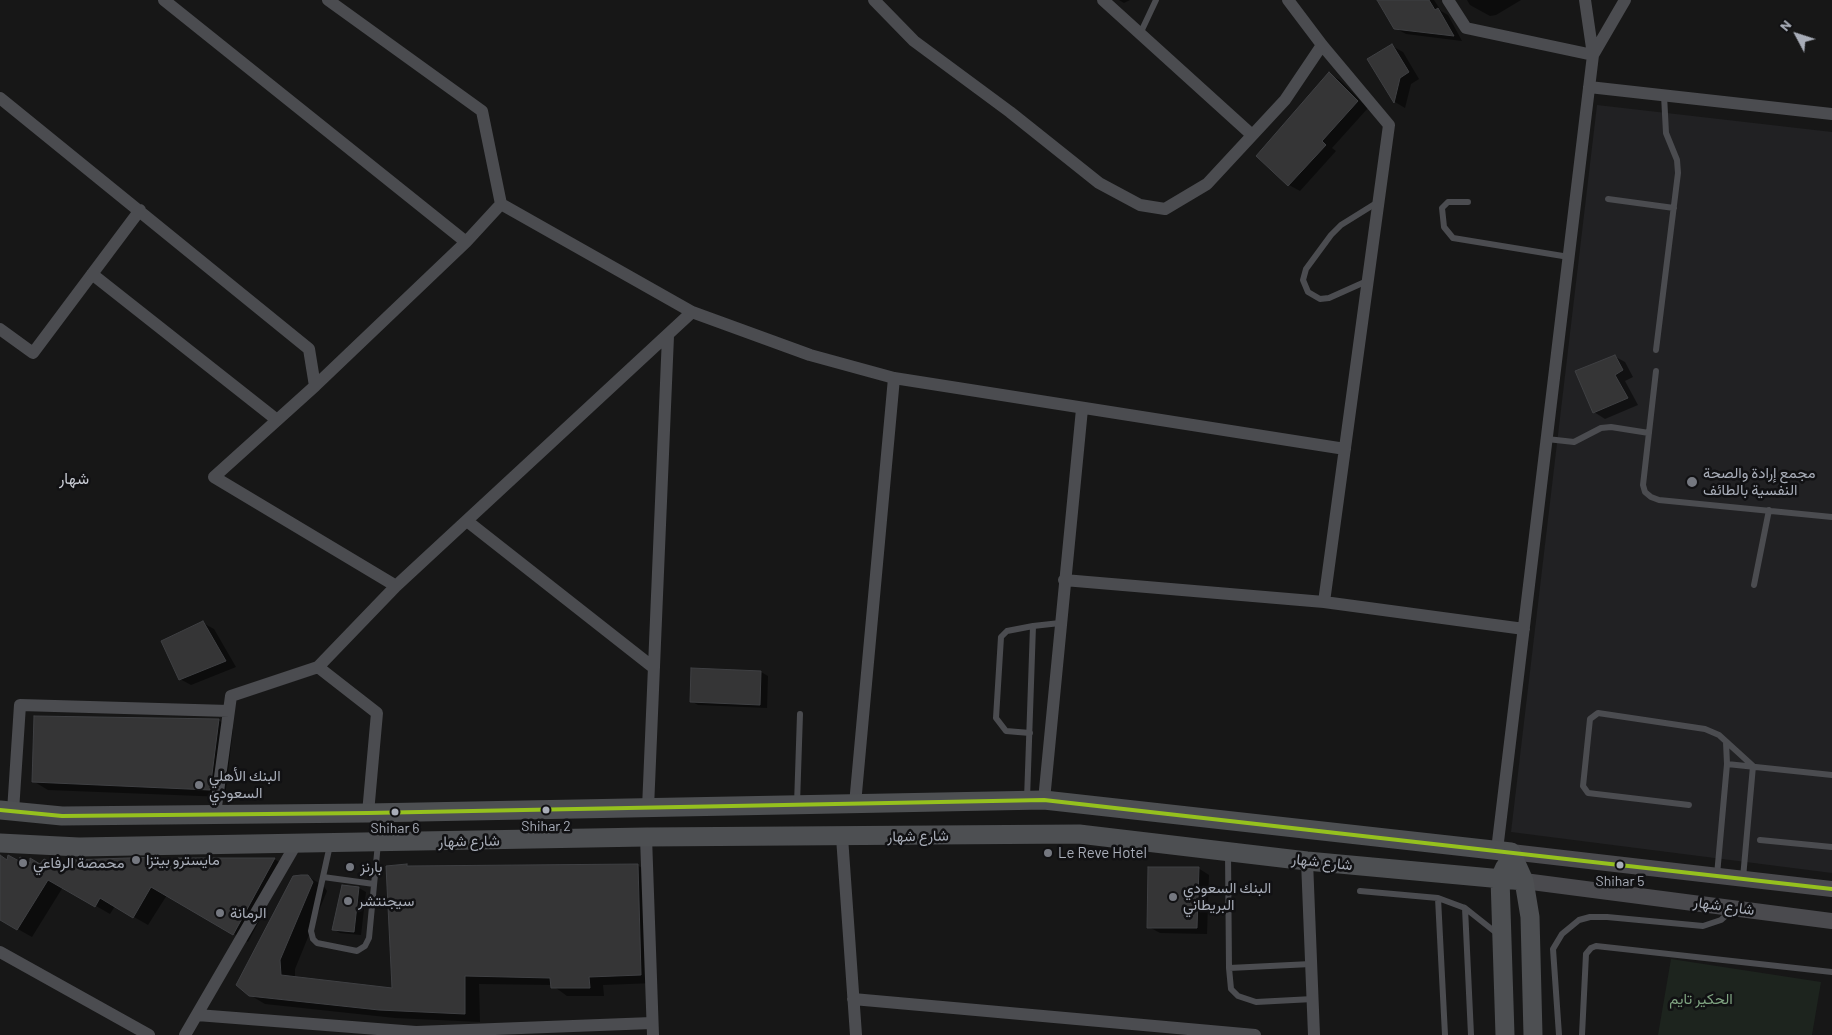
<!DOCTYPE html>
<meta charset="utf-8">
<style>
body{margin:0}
#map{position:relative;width:1832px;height:1035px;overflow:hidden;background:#171717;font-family:Barlow,sans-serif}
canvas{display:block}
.north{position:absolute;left:1772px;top:10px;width:50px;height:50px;-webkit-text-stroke:4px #111113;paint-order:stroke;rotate:310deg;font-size:14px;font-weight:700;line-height:20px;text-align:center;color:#a8adb8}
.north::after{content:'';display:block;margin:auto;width:18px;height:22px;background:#a8adb8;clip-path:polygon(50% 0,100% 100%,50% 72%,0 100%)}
</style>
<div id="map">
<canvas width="1832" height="1035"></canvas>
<div class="north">N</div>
</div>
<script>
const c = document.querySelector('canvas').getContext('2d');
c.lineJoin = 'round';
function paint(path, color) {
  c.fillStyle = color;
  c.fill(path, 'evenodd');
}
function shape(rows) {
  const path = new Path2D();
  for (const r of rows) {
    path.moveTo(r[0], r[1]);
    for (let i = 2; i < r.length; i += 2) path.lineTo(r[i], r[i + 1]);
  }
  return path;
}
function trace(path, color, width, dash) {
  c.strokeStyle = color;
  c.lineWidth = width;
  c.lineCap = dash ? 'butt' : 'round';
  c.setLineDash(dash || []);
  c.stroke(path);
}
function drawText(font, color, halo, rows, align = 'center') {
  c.font = font + ' Barlow,Vazirmatn,sans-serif';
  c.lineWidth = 5;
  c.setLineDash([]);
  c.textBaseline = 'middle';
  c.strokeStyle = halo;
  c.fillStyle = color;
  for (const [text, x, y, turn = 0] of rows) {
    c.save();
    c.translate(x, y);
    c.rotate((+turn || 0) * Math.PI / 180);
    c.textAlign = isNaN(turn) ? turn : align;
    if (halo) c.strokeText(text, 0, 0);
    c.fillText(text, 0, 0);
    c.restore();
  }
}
const built = shape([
 [1597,105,1832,132,1832,873,1511,832]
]);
const green = shape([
 [1671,959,1821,982,1812,1035,1658,1035]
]);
const shadow = shape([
 [1119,0,1130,0,1124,3],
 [1378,0,1434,0,1441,11,1448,15,1462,41,1406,34,1395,28],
 [1467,0,1521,0,1496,15,1490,16,1470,5],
 [1392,46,1403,52,1419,79,1411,84,1405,108,1395,102,1369,60],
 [1329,74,1340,80,1368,108,1332,148,1336,151,1300,191,1289,185],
 [1614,356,1625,362,1633,377,1625,381,1638,405,1605,419,1594,412],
 [203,623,214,629,236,667,191,685,180,679],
 [761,672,768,676,767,708,698,705,691,701],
 [218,720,233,729,225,797,48,790,33,781],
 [0,857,8,861,65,871,156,858,171,867,274,859,288,867,248,942,167,895,148,925,115,906,110,914,63,887,32,937,0,919],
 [407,865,410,867,637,865,652,874,655,983,603,985,604,996,567,996,552,985,479,984,480,1022,395,1018,265,1004,250,995,308,877,323,885,327,891,295,969,295,977,394,989],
 [1198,868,1209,875,1207,934,1160,933,1149,927],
 [343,887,359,888,366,892,361,935,340,933,333,929]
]);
const building = shape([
 [1377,0,1429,0,1435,10,1438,8,1454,36,1394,29,1377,0],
 [1392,44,1409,72,1400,78,1394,103,1367,59,1392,44],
 [1329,72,1358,101,1322,141,1326,145,1288,186,1256,156,1329,72],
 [1615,355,1623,370,1615,375,1628,398,1593,413,1575,371,1615,355],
 [203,621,226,661,179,680,161,641,203,621],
 [691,668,761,671,760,705,690,702,691,668],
 [34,716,219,719,210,790,32,782,34,716],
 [0,855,7,860,8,855,19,861,20,857,30,863,30,858,40,864,44,859,65,869,70,860,157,857,171,867,178,858,275,858,233,935,151,887,133,918,100,898,95,907,48,880,17,930,0,920,0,855],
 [407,864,407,866,638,864,641,975,589,977,590,988,551,988,550,978,465,976,465,1014,379,1010,249,996,236,985,293,876,301,875,308,875,313,882,280,960,281,975,392,988,386,866,407,864],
 [1148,867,1199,867,1197,928,1147,928,1148,867],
 [342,885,359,887,354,932,332,930,342,885]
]);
const lane = shape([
 [1140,34,1156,0],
 [1608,199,1674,208],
 [1468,202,1448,202,1442,208,1444,227,1453,238,1569,257],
 [1367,281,1329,298,1320,299,1308,292,1303,280,1306,269,1331,235,1341,225,1378,202],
 [1656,350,1678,173,1677,160,1666,133,1664,95],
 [1656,371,1643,485,1645,492,1651,497,1659,500,1832,517],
 [1547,439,1574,442,1601,428,1611,427,1649,433],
 [1754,585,1769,510],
 [1030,733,1006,731,996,718,1001,637,1007,631,1033,626],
 [1727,764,1832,775],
 [1027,799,1033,626,1060,623],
 [797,804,800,714],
 [1689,805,1588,793,1583,786,1590,719,1598,713,1705,729,1719,735,1753,766,1743,878],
 [1760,840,1832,847],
 [330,845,311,931,313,939,317,943,357,951,365,946,369,938,378,843],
 [1228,853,1229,968,1231,989,1238,996,1256,1002,1313,999],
 [1717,875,1727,764,1726,742],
 [323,877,374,884],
 [1360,891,1438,898,1465,908,1471,1035],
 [1438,898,1445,1035],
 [1465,908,1499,935],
 [1229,968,1311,964],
 [1559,1035,1553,949,1562,934,1579,920,1590,917,1607,917,1703,926,1721,920,1731,911],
 [1582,1035,1586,954,1591,948,1596,946,1832,972]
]);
const street = shape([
 [164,0,466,242],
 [874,0,914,41,1010,112,1099,183,1140,205,1165,209,1207,184,1285,100,1322,45],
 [1103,0,1252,135],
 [1288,0,1322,45,1389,125,1324,602],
 [1448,0,1466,28,1593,55,1585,0],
 [1589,87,1832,114],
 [0,98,309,349,315,386,214,477,396,586],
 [501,204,692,312],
 [92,274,277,420],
 [0,329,33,353,140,210],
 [315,386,466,242,501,204,482,111,328,0],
 [467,521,654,668],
 [1064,580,1324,602,1524,629],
 [318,667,396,586,692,312,810,355,894,378,1345,449],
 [1044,800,1082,409],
 [855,804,894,378],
 [648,808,668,336],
 [13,811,20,705,229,711],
 [215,814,231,696,318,667,377,713,368,813],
 [646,837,653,1035],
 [842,837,856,1035],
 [1497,850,1593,55,1625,0],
 [1307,861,1314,1035],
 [0,952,149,1035],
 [853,999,1255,1035],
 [197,1015,416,1032,652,1023],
 [185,1035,296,844]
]);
const secondary = shape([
 [1511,852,1832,889],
 [1524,881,1832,921]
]);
const primary = shape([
 [0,810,62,816,368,813,1044,800,1511,852],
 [0,843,79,847,646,837,1079,834,1307,861,1524,881],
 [1511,852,1524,881,1530,917,1533,1035],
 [1505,867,1500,878,1505,1035]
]);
const bus1 = shape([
 [0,810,62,816,368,813,1044,800,1832,889]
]);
const markers = [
 [1692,482,6,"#757880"],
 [199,785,5,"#757880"],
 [546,810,4.5,"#a8adb8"],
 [395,812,4.5,"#a8adb8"],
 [1048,853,5,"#757880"],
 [136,860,5,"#757880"],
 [23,863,5,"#757880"],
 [1620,865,4.5,"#a8adb8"],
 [350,867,5,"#757880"],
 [1173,897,5,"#757880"],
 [348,901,5,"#757880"],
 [220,913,5,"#757880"]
];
const busNames = [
 ["Shihar 2",546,826],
 ["Shihar 6",395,828],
 ["Shihar 5",1620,881]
];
const poiNames = [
 ["مجمع إرادة والصحة",1703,473],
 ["النفسية بالطائف",1703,490],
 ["البنك الأهلي",209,776],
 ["السعودي",209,793],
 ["Le Reve Hotel",1058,853],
 ["مايسترو بيتزا",146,860],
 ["محمصة الرفاعي",33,863],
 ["بارنز",360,867],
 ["البنك السعودي",1183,888],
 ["البريطاني",1183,905],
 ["سيجنتشر",358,901],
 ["الرمانة",230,913]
];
const streetNames = [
 ["شارع شهار",918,836,-1],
 ["شارع شهار",469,841,-1],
 ["شارع شهار",1322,862,6],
 ["شارع شهار",1724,906,8]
];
const parkNames = [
 ["الحكير تايم",1701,999]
];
const neighbourhoodNames = [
 ["شهار",74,479]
];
paint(built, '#212123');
paint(green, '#1d241e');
paint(shadow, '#0007');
paint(building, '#353536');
trace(building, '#3f4043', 1);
trace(lane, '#4b4c50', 6);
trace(street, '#4b4c50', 12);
trace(secondary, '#4a4a4e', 16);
trace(primary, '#4d4f52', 19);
trace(bus1, '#95c11e', 4);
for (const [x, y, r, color] of markers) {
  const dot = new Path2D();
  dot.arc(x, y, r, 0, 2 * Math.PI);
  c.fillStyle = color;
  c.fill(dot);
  trace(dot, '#111113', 2);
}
drawText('14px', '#a8adb8', '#111113', busNames);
drawText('15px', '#a8adb8', '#111113', poiNames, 'left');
drawText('15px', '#a8adb8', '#111113', streetNames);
drawText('15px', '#7fa381', '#111113', parkNames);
drawText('16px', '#c9ccd4', '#111113', neighbourhoodNames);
</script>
